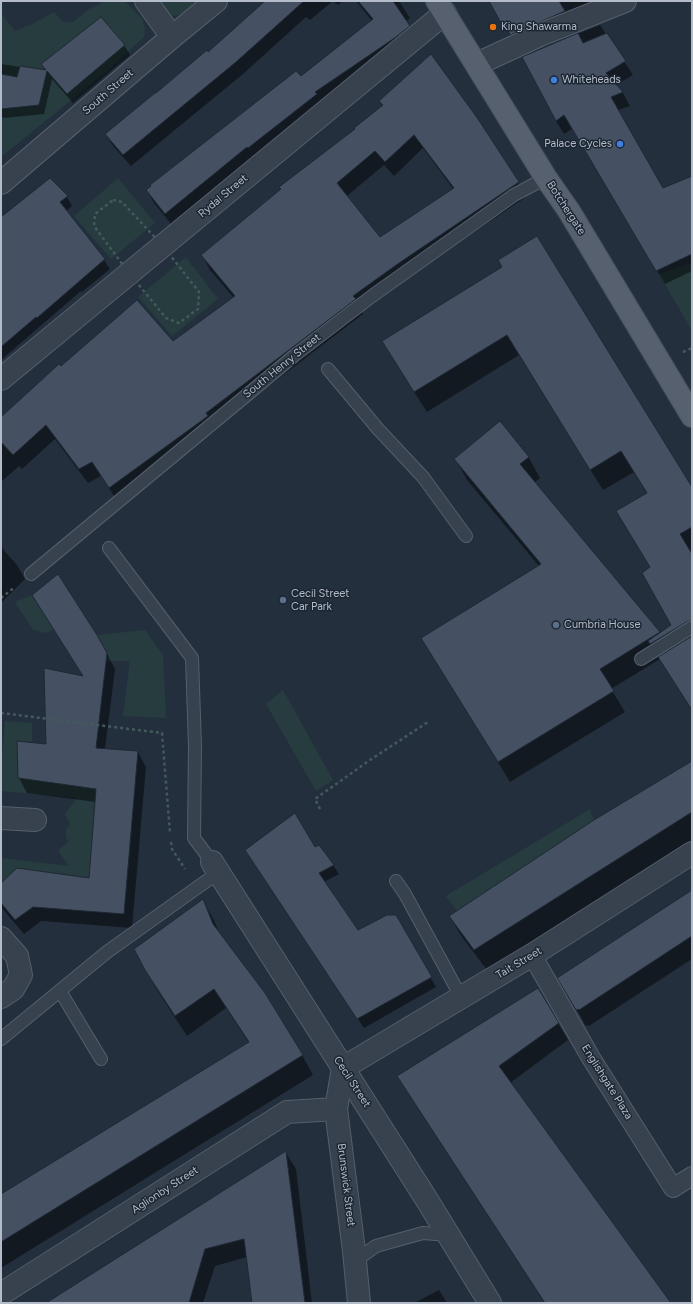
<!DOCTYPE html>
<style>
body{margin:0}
#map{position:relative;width:693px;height:1304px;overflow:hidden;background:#242f3e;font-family:Figtree,sans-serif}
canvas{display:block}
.frame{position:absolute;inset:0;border:2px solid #b4bcc9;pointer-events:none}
</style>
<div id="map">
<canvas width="693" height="1304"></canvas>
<div class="frame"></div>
</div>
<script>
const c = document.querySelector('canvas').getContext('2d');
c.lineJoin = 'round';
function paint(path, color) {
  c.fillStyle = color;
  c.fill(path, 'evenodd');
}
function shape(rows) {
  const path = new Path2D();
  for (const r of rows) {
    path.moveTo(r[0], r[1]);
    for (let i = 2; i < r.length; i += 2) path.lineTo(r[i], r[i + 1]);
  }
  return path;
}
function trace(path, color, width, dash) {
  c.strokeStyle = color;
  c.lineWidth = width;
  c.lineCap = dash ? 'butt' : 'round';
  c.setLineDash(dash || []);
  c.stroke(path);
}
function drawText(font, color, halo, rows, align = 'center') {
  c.font = font + ' Figtree,sans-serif';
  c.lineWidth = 3;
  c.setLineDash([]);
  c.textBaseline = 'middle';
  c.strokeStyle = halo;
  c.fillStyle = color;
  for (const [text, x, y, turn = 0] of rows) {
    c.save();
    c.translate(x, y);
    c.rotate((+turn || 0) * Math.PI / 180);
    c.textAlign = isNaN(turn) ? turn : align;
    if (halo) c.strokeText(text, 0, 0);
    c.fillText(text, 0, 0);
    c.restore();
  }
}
const green = shape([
 [101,1,125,1,142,19,145,27,144,37,106,72,1,157,1,13,15,31,30,25,54,12,64,22,73,22,89,9,100,4],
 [148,1,207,1,186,13,172,16,163,15],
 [118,178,155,223,111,259,74,216],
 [186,257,218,299,172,336,138,297],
 [692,262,692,331,659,274],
 [32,595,54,630,46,633,33,630,15,602],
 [145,630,163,655,166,718,123,716,130,661,106,661,107,653,97,635],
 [283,690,333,780,316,791,266,704],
 [5,721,32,723,32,742,17,741,18,778,96,789,89,878,1,883,1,858,69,866,58,851,69,841,66,838,66,829,70,824,65,814,77,798,2,791,2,758],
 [590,809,594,820,457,911,446,896]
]);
const shadow = shape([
 [267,1,343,1,338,5,333,1,310,20,306,17,243,74,131,166,113,146,106,134,208,53],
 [356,1,399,1,410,18,406,21,416,38,172,225,154,203,147,191,301,78,372,21],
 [490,1,611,1,516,46],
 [600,25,633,75,616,85,623,93,630,106,618,110,663,190,692,178,692,271,665,284,573,128,564,134,556,121,547,46],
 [124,45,130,55,73,103,52,79,44,114,3,118,1,115,1,64,46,71,42,65],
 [380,101,518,183,526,197,408,277,361,310,363,314,214,428,215,431,118,502,101,476,88,483,55,439,22,469,19,466,1,482,1,418,60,367,173,342,234,298,210,270,202,255,356,130,383,106],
 [423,148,454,190,380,239,347,196,384,165,394,176],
 [50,179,67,197,72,206,66,211,104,260,110,269,82,292,81,291,1,360,1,218],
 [503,267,692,489,692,710,660,659,611,689,625,712,510,782,434,658,539,566,467,480,456,460,500,422,529,458,540,478,534,483,660,634,672,626,651,568,647,494,634,472,603,490,519,355,427,412,395,362],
 [1,547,17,565,25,579,1,603],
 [105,650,115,669,105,749,138,752,146,767,132,928,41,921,24,934,1,907,1,884,89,880,96,802,27,793,19,778,47,745,84,677],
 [692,762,692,841,487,970,462,937,450,917],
 [315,848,333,865,339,874,324,882,358,932,395,916,436,987,364,1028,252,860],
 [692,891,692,959,589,1026,588,1025,586,1026,559,978],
 [203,901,214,920,220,935,302,1055,313,1075,1,1268,1,1195,249,1043,226,1008,187,1036,157,990,145,969],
 [538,989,568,1040,510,1083,669,1303,545,1303,408,1093,398,1076],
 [286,1153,296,1169,312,1303,253,1303,247,1257,215,1266,203,1303,48,1303],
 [439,1290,447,1303,414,1303]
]);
const building = shape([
 [265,1,304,1,236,62,123,155,105,134,155,93,156,93,207,50,208,52,265,1],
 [358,1,393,1,410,26,396,37,315,92,317,94,248,148,247,147,165,214,146,190,151,186,150,185,296,71,301,76,373,19,358,1],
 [489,1,559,1,565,11,510,35,508,31,506,32,489,1],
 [101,17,125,45,67,94,47,71,39,105,1,109,1,74,17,77,20,66,46,70,41,64,101,17],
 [578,33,583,43,607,33,626,61,606,73,623,92,611,97,663,188,692,176,692,254,656,271,564,115,556,121,522,57,578,33],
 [431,54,478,119,519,182,399,263,353,296,356,299,206,413,208,416,109,488,92,462,79,469,46,425,13,455,1,442,1,417,59,364,61,366,137,300,173,341,235,296,201,255,281,189,279,187,355,129,354,128,383,105,379,101,431,54],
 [414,135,454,188,380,237,337,183,375,151,385,162,414,135],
 [50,178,68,196,60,202,105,259,37,318,36,317,1,347,1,217,50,178],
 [537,236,692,487,692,527,680,534,692,554,692,620,688,621,650,644,648,641,671,625,642,573,650,567,616,511,647,493,621,451,590,470,507,335,414,392,382,341,502,267,498,260,537,236],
 [500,421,529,457,520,464,660,632,600,669,614,691,498,762,421,638,541,564,454,459,500,421],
 [58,574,97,635,107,653,96,748,138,751,124,914,33,907,15,920,1,903,1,883,17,868,89,878,96,789,18,778,17,741,46,744,44,668,83,676,32,595,58,574],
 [692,636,692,710,658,657,692,636],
 [692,761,692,812,474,950,449,916,594,820,692,761],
 [295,813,315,847,319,845,334,865,319,873,358,930,387,915,396,915,432,977,357,1019,245,850,295,813],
 [692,890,692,936,579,1010,578,1009,576,1010,557,978,692,890],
 [203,899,213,924,265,993,303,1055,1,1242,1,1194,249,1042,214,989,175,1016,145,970,134,949,203,899],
 [538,988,559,1023,499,1066,671,1303,545,1303,397,1076,538,988],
 [286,1151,305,1303,252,1303,244,1239,205,1249,189,1303,46,1303,286,1151]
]);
const path = shape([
 [113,200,122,202,163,246,199,292,198,309,179,323,166,318,129,273,94,226,95,214,113,200],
 [683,352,692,348],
 [1,598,15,587],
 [1,713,162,733,170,833],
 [320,809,315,799,370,760,428,722],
 [171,842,172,849,185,869]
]);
const service = shape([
 [328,369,378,429,423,477,466,536],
 [109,548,192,658,195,746,194,838,212,862],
 [31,574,295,355,372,296,514,195,546,178],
 [641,659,692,627],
 [396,881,405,894,461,997],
 [60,991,101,1059],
 [1,1039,107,952,219,872],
 [355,1261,376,1246,423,1233,449,1235]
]);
const pedestrian = shape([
 [532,955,591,1058,673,1188,692,1176]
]);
const minor = shape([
 [146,1,172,37],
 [477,64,542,34,625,1],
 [1,183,172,37,216,1],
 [1,818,35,820],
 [212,862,427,1200,490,1303],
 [1,938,17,956,21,975,13,989,1,997]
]);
const tertiary = shape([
 [1,379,445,13],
 [1,1294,287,1112,336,1109],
 [359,1303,354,1251,336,1109,343,1068,532,955,692,853]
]);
const primary = shape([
 [437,1,546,178,569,211,692,416]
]);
const markers = [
 [493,27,4,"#e8710a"],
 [554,80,4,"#3f7fe0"],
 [620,144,4,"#3f7fe0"],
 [283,600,4,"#5c6f8a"],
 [556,625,4,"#5c6f8a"]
];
const poiNames = [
 ["King Shawarma",501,27],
 ["Whiteheads",562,80],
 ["Palace Cycles",612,144,"right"],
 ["Cecil Street",291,594],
 ["Car Park",291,607],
 ["Cumbria House",564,625]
];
const streetNames = [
 ["South Street",108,92,-41],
 ["Rydal Street",223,196,-40],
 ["Botchergate",566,208,57],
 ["South Henry Street",282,366,-39],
 ["Tait Street",519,963,-31],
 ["Cecil Street",352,1082,57],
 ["Englishgate Plaza",607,1082,58],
 ["Brunswick Street",346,1185,83],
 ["Aglionby Street",165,1190,-33]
];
paint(green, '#263c3f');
paint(shadow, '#0007');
paint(building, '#455162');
trace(building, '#1f2835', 1);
trace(service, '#565f6c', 14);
trace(pedestrian, '#565f6c', 20);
trace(minor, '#565f6c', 24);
trace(tertiary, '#565f6c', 24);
trace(primary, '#414a57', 24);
trace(path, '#44595c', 2.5, [3, 3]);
trace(service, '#38414e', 12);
trace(pedestrian, '#38414e', 18);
trace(minor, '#38414e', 22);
trace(tertiary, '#38414e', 22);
trace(primary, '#56606e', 22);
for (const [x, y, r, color] of markers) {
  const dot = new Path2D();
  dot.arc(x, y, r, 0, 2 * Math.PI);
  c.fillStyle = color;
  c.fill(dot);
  trace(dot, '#1d2633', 1.5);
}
drawText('11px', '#b4bcc9', '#1d2633', poiNames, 'left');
drawText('11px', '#b4bcc9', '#1d2633', streetNames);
</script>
